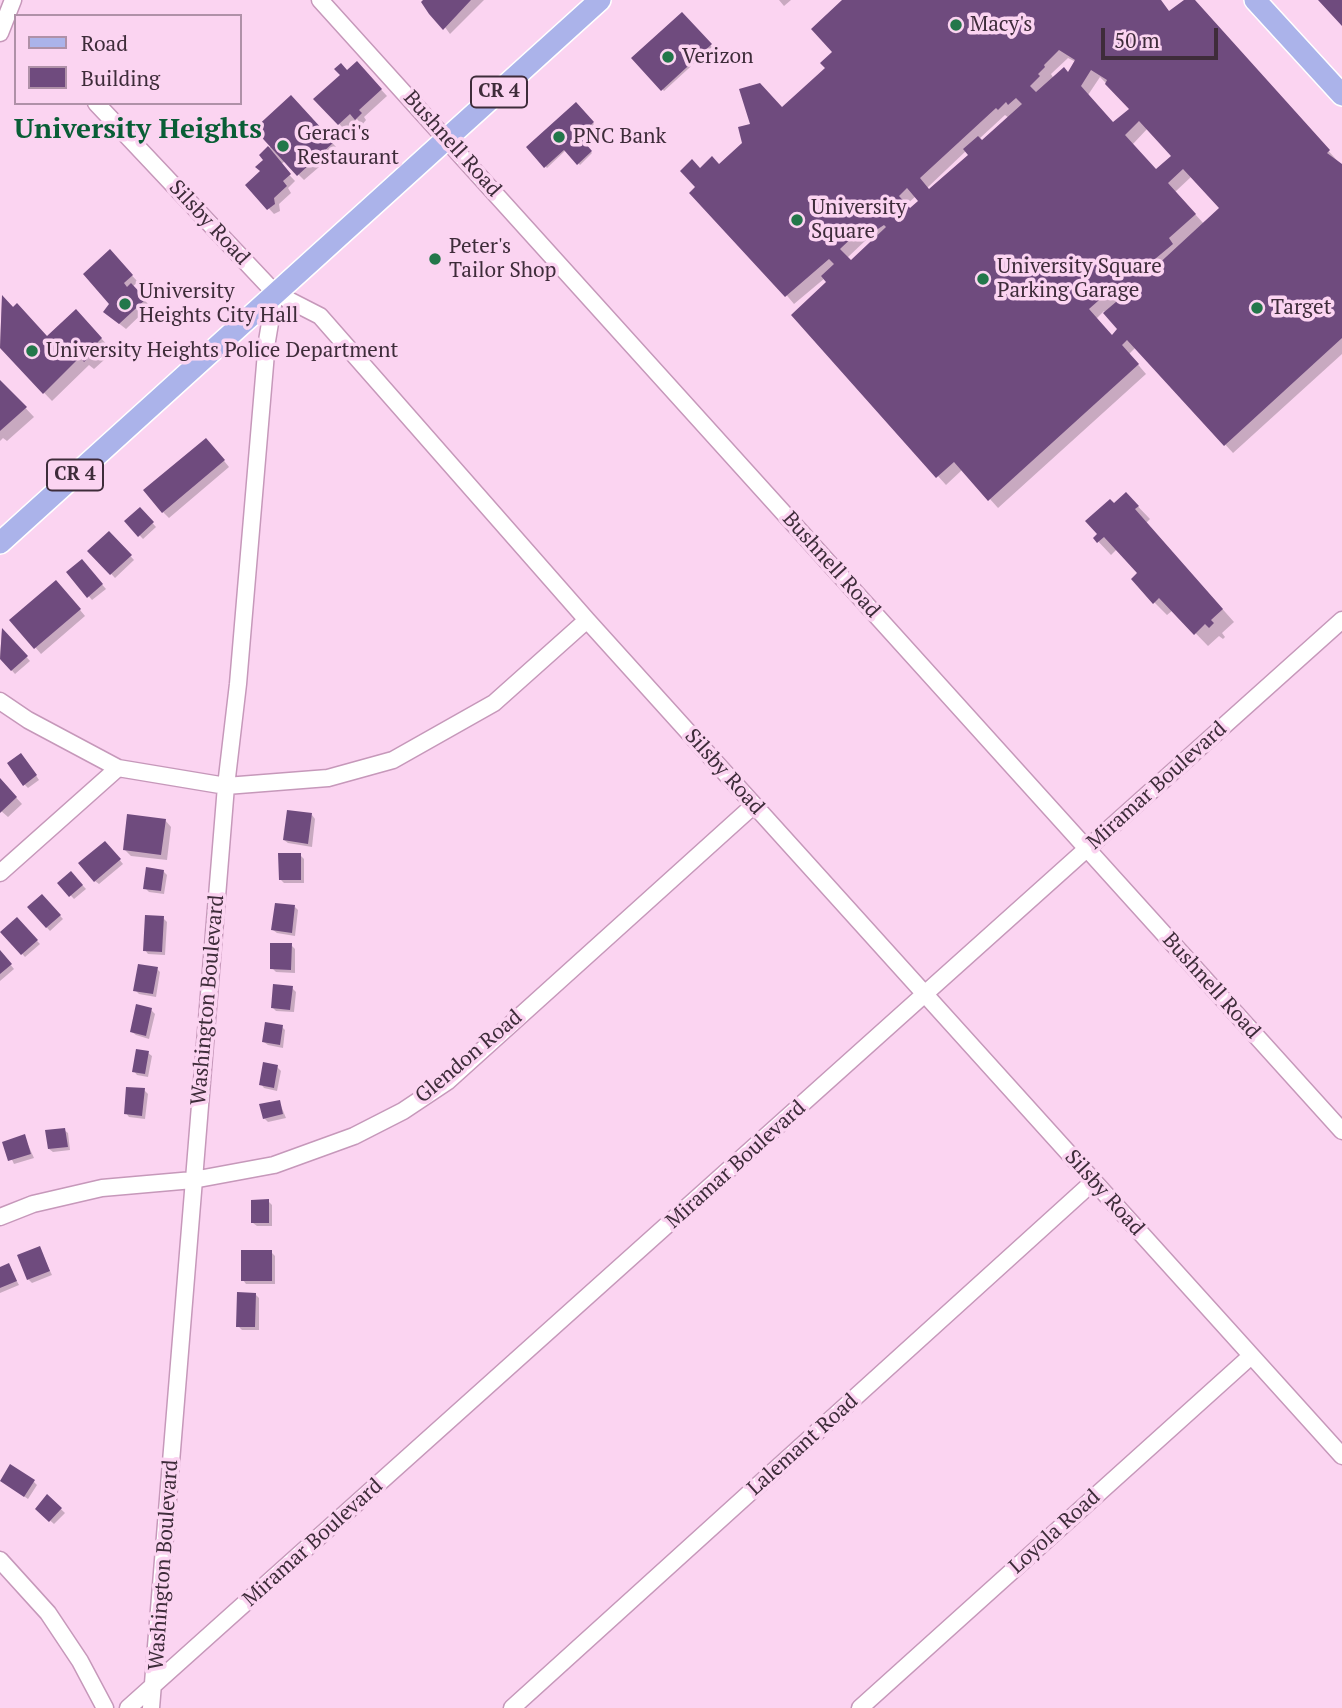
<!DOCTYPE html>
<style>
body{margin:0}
#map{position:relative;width:1342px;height:1708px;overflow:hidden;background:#fbd4f1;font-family:"PT Serif",serif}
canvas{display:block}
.legend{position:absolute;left:14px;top:14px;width:228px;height:91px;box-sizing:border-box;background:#fbd4f1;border:2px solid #af91a8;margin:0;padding:9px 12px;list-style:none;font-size:21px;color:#3e2c3a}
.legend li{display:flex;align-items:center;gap:14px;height:35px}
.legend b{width:35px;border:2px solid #af91a8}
.scale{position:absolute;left:1101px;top:28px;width:117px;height:32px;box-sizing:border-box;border:4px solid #3e2c3a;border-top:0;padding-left:9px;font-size:21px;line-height:24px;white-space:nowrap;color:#3e2c3a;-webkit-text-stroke:5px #fbd4f1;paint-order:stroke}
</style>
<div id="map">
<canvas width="1342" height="1708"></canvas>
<ul class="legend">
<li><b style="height:9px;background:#abb3ea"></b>Road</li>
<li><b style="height:19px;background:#6f4b7e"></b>Building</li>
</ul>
<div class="scale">50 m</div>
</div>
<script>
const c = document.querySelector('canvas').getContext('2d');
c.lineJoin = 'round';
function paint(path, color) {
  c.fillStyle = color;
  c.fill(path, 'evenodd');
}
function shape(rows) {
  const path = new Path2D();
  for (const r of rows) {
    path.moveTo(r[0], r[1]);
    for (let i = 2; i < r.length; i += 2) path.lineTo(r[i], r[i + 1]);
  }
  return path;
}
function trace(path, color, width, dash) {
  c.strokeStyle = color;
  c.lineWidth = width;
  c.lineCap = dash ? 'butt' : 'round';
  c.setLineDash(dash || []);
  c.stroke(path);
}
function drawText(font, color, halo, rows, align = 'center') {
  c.font = font + ' "PT Serif",serif';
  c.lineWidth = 7;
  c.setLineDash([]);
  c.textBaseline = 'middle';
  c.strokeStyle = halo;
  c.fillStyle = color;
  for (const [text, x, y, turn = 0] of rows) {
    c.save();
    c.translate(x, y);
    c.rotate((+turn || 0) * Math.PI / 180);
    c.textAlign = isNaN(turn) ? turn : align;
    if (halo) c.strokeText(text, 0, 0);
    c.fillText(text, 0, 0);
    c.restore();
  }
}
const shadow = shape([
 [425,0,484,0,450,34],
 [779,0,791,0,784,6],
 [845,0,1159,0,1170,13,1185,0,1193,0,1342,166,1342,354,1233,453,1136,347,1129,354,1146,374,998,508,963,469,946,485,793,315,828,282,825,278,794,304,697,188,701,170,720,166,744,144,752,125,783,109,827,68,834,52],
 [1068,58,1076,62,1069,74,1054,79,1051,74],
 [1100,77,1131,109,1114,124,1088,95],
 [1005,115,1009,118,982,143,979,139],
 [1148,128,1173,156,1157,171,1132,145],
 [967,150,971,155,929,191,927,188],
 [1192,176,1222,208,1204,224,1175,192],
 [916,196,920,201,910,210,906,205],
 [867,239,872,243,851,263,847,258],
 [1104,311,1120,329,1112,337,1096,319],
 [682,14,712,47,664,91,634,58],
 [362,69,387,96,364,117,366,120,362,125,357,119,345,130,315,99,347,72],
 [291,98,336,147,319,162,310,158,319,167,304,180,285,161,280,165,295,181,288,188,291,193,279,204,280,211,274,214,247,185,263,171,266,160,261,155,272,145],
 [576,104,594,124,579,139,592,153,580,165,566,150,547,168,529,148],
 [110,252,138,282,132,287,150,306,126,329,112,318],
 [2,297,47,338,84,319,109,347,101,355,104,360,94,369,89,365,52,401,0,347],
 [0,381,34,417,7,441,3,438,0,441],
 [212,446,229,467,169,518,163,512],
 [1126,494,1150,519,1146,523,1234,622,1222,633,1225,637,1223,639,1219,636,1208,646,1173,610,1167,615,1154,602,1139,573,1117,549,1111,555,1095,538,1114,505],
 [140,509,156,527,143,539,126,521],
 [109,533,134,560,115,578,90,551],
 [85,565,106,589,92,600,68,572],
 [62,588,85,616,41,654,12,620],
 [2,630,30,661,15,674,0,657],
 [25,759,39,780,28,788,24,784],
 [0,780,22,804,8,817,0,810],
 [312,815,315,819,312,847,288,843,284,840],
 [165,820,171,827,167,860,131,856,125,850],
 [109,847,123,864,99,884,95,881],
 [300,855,304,859,304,883,284,883,281,880],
 [163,871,167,875,164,894,149,892,145,888],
 [71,873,86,889,74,899,59,883],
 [42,896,63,919,50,931,29,908],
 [295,907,298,910,295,936,277,933,273,930],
 [163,918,167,922,165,955,148,954,145,950],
 [17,920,40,944,25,957,3,933],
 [291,945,295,949,295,973,276,972,272,968],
 [0,952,14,969,0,981],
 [157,969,160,972,156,997,139,994,135,990],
 [292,988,296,992,294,1012,276,1011,272,1007],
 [151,1010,155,1014,149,1039,136,1035,132,1032],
 [282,1027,285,1030,283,1048,268,1045,264,1042],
 [148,1053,152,1056,148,1077,137,1075,134,1071],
 [277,1067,281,1071,277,1091,264,1088,261,1084],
 [144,1090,148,1094,145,1119,129,1117,126,1113],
 [279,1101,286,1118,268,1122,264,1118],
 [64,1130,68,1133,70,1150,53,1152,49,1149],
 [24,1136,34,1158,14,1164,4,1143],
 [268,1201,272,1205,272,1226,257,1226,253,1223],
 [39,1248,52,1275,32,1283,28,1279],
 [271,1252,275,1256,275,1284,246,1284,243,1280],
 [8,1265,19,1285,0,1293,0,1269],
 [255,1294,259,1298,259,1330,242,1330,238,1326],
 [34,1482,37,1485,28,1499,6,1484],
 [48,1497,65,1513,54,1524,37,1509]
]);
const building = shape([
 [423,0,471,0,443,30,429,14,421,2],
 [842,0,1161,0,1169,11,1184,0,1195,0,1330,150,1327,153,1342,164,1342,338,1224,446,1127,340,1122,345,1139,364,988,501,954,462,936,478,791,315,826,282,821,276,834,264,829,259,785,297,689,193,695,187,680,171,692,159,700,168,712,156,719,164,742,143,738,127,750,124,739,89,760,83,782,107,825,68,820,63,832,52,811,29],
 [1059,50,1075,60,1068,72,1064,67,1036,92,1030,86,1040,76,1038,74,1045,67,1044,65],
 [1091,70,1107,80,1105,84,1129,109,1113,122,1081,86],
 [1016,98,1022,104,982,140,978,136,963,149,968,155,929,189,920,178,996,108,998,110,1006,102,1008,105],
 [1139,121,1171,156,1156,169,1125,135],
 [1183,169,1219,208,1153,269,1149,264,1173,244,1169,238,1196,214,1168,183],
 [907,188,918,201,910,208,899,196],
 [884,225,886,227,851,260,840,249,858,232,864,238],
 [1125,284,1130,290,1103,313,1117,329,1112,335,1089,309,1107,293,1110,297],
 [1318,0,1342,0,1342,26],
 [682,12,712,44,661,91,631,58],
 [357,61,382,89,359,110,362,113,355,120,350,114,338,125,313,99,340,75,334,69,341,63,347,70],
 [291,95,334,142,297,176,254,129],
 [576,102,594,122,579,136,592,151,577,165,564,150,544,168,526,147],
 [268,146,291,174,283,181,287,186,274,198,275,204,267,210,245,185,260,171,255,167,263,160,259,155],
 [110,249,133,275,124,283,127,287,131,283,146,299,119,324,103,312,109,304,83,274],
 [2,295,13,307,17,303,47,336,76,309,102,338,94,346,97,350,84,362,80,357,43,394,0,348],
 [0,380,27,407,0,431],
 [206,438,225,460,162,513,143,490],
 [1126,492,1139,506,1135,509,1223,609,1211,620,1214,623,1209,628,1205,624,1194,635,1159,598,1153,604,1131,579,1137,573,1104,537,1097,543,1093,538,1097,534,1085,521,1110,499,1114,503],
 [140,507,154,522,138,537,124,521],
 [109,531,132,555,110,575,87,551],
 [82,559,103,584,87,598,66,572],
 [56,580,81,609,34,649,9,620],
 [2,628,28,656,11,671,0,659],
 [21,753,37,775,23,786,7,763],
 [0,778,17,797,0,813],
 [287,810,312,813,308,844,283,840],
 [127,814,166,819,161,855,123,850],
 [105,841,121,859,94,882,78,863],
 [278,853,301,853,301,880,279,880],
 [146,867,164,870,161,891,143,889],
 [71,871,83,885,69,897,57,883],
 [42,894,61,915,46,928,27,907],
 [275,903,295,905,292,933,271,930],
 [145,915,164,916,162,952,143,951],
 [17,917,38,940,21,955,0,932],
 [270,943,292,943,291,970,270,969],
 [0,950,12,964,0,974],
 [138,964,158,967,153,994,133,991],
 [273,984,293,986,290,1010,271,1008],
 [136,1004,152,1008,146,1036,130,1032],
 [265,1022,283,1025,280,1045,262,1042],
 [136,1049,149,1051,145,1074,132,1072],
 [263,1062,278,1065,274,1088,259,1085],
 [126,1087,145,1088,142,1116,124,1114],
 [280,1100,283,1114,263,1119,259,1104],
 [65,1128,68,1147,48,1149,45,1130],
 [25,1134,31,1154,8,1161,2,1142],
 [269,1199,269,1223,251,1223,251,1200],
 [40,1246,50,1271,27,1280,17,1255],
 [241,1250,272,1250,272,1281,241,1281],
 [9,1263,17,1281,0,1288,0,1267],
 [237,1292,256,1293,255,1327,236,1327],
 [10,1464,35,1480,24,1497,0,1481],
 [47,1494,62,1508,49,1522,35,1509]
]);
const minor = shape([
 [320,0,1342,1131],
 [0,33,13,0],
 [96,103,275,293,320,316,587,620,1342,1456],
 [0,701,28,720,118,768,226,786,328,778,393,760,494,703,587,620],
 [0,873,118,768],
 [0,1217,33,1204,102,1188,193,1180,274,1165,354,1136,403,1111,448,1081,754,805],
 [0,1560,48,1613,80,1661,105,1708],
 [128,1708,1342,620],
 [151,1708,226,786,238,684,267,341,275,293],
 [512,1708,1094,1181],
 [860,1708,1251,1356]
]);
const major = shape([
 [1255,0,1342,95],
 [0,543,600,0]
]);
const markers = [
 [956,25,7,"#23774a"],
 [668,57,7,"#23774a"],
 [559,137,7,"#23774a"],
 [283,146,7,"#23774a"],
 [797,220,7,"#23774a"],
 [435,259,7,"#23774a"],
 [983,279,7,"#23774a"],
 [125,304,7,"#23774a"],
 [1257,308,7,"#23774a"],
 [32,351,7,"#23774a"]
];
const shields = [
 [499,92,56],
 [75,475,56]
];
const shieldNames = [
 ["CR 4",499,92],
 ["CR 4",75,475]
];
const poiNames = [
 ["Macy's",970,25],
 ["Verizon",682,57],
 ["Geraci's",297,134],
 ["Restaurant",297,158],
 ["PNC Bank",573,137],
 ["University",811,208],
 ["Square",811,232],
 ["Peter's",449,247],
 ["Tailor Shop",449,271],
 ["University Square",997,267],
 ["Parking Garage",997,291],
 ["University",139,292],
 ["Heights City Hall",139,316],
 ["Target",1271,308],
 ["University Heights Police Department",46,351]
];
const streetNames = [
 ["Bushnell Road",452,144,48],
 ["Silsby Road",209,223,47],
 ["Bushnell Road",831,565,48],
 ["Silsby Road",724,772,48],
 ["Miramar Boulevard",1157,786,-42],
 ["Bushnell Road",1211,986,48],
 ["Washington Boulevard",208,1000,-85],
 ["Glendon Road",469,1057,-40],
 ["Miramar Boulevard",736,1165,-42],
 ["Silsby Road",1104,1193,48],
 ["Lalemant Road",803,1445,-42],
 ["Loyola Road",1055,1532,-42],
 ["Miramar Boulevard",313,1543,-42],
 ["Washington Boulevard",164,1565,-86]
];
const districtNames = [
 ["University Heights",138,130]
];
paint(shadow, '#0003');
paint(building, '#6f4b7e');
trace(minor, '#c698ba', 19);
trace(major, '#fff', 24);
trace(minor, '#fff', 16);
trace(major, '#abb3ea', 21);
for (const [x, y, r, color] of markers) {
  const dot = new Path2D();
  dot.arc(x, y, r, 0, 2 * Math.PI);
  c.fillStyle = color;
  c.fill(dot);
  trace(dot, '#fbd4f1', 2.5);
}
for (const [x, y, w] of shields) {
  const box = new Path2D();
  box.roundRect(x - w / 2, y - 15.5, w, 31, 5);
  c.fillStyle = '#fbd4f1';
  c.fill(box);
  trace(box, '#3e2c3a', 2);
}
drawText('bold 19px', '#3e2c3a', null, shieldNames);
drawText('21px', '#3e2c3a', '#fbd4f1', poiNames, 'left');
drawText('21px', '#3e2c3a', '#fbd4f1', streetNames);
drawText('bold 28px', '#095e36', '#fbd4f1', districtNames);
</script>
